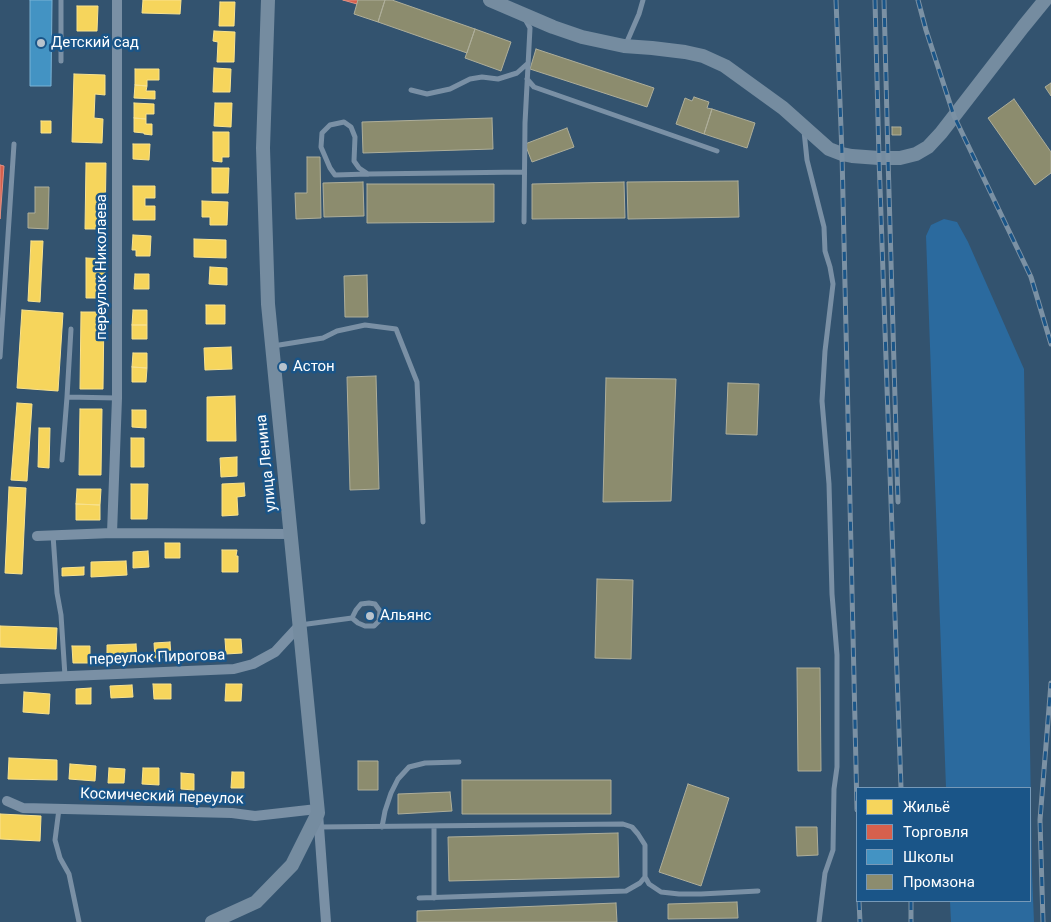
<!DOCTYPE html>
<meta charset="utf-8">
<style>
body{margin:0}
#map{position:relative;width:1051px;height:922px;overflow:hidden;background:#33536f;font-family:Roboto,sans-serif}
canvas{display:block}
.legend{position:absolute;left:856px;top:787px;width:175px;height:115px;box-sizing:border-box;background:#1a5588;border:1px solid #7699b8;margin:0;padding:6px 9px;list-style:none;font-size:15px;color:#fff}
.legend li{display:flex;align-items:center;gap:10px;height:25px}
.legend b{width:25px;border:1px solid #7699b8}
</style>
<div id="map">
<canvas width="1051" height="922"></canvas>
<ul class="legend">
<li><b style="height:14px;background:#f6d55c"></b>Жильё</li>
<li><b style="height:14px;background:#d6604d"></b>Торговля</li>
<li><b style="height:14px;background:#4393c3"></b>Школы</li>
<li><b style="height:14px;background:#8c8c6e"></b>Промзона</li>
</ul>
</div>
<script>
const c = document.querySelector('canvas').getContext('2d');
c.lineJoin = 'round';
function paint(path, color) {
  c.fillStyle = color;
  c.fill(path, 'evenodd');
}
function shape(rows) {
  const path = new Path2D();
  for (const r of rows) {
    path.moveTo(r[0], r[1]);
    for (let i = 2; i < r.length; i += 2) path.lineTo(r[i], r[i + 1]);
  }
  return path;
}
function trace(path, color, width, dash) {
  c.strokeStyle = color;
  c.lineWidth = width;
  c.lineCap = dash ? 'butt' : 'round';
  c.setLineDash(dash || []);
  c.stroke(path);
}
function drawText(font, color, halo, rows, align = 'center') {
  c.font = font + ' Roboto,sans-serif';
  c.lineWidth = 5;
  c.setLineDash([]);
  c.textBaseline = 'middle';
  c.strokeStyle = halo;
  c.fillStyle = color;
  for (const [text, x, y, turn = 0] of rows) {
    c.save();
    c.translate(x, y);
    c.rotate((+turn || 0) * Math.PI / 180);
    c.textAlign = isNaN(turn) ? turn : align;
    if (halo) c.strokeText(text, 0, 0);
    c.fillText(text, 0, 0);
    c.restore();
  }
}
const green = shape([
 [944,219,957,222,968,242,1024,369,1032,873,1034,922,951,922,950,901,1030,901,1030,788,946,788,926,236,931,225]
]);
const homes = shape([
 [143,0,181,0,180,14,142,13,143,0],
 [220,2,235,2,234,26,219,26,220,2],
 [77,6,98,6,97,31,77,31,77,6],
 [214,31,235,32,234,62,217,62,218,42,213,41,214,31],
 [214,68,231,69,230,92,213,92,214,68],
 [135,69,159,69,159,80,147,80,147,86,135,85,135,69],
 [74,74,105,75,105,95,95,94,94,118,103,119,102,143,72,142,74,74],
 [135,85,147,86,146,91,155,91,155,99,134,98,135,85],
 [134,103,154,104,154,114,146,114,146,119,134,118,134,103],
 [215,103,232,103,231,127,214,126,215,103],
 [134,118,146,119,146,124,152,124,152,135,144,134,144,133,134,132,134,118],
 [41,121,51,121,51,133,41,133,41,121],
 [213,132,229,132,229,157,222,157,222,162,213,161,213,132],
 [133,144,150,144,149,160,133,159,133,144],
 [86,163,106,163,105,229,85,229,86,163],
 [212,168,229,168,228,193,212,193,212,168],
 [133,186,155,186,155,198,145,198,145,206,155,206,155,220,133,220,133,186],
 [202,201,228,202,227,225,210,225,210,217,202,217,202,201],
 [133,235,151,236,150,256,136,256,136,250,132,250,133,235],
 [194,239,226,240,226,258,194,257,194,239],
 [31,241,43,241,40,302,28,301,31,241],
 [86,258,105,259,105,298,86,298,86,258],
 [210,267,227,268,227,285,209,284,210,267],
 [135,274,149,274,149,289,134,289,135,274],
 [206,305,225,305,225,324,206,324,206,305],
 [22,310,63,313,58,391,17,388,22,310],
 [133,310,147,310,147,325,132,325,133,310],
 [81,312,104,312,103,389,80,389,81,312],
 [132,325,147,325,147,339,132,339,132,325],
 [231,347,232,369,205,370,204,348,231,347],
 [133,353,147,353,147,368,132,367,133,353],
 [132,367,147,368,146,382,132,382,132,367],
 [235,396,236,441,207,441,207,397,235,396],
 [17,403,32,404,27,481,11,480,17,403],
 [80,409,102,409,101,475,79,475,80,409],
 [132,410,146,410,146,428,132,427,132,410],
 [39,428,50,428,49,468,38,467,39,428],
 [131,438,144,438,144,467,131,467,131,438],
 [237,457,237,476,221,477,220,458,237,457],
 [244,483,245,496,237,497,238,515,222,516,222,484,244,483],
 [131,484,148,484,147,519,131,519,131,484],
 [9,487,26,488,22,574,5,573,9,487],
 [77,489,101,489,100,505,76,504,77,489],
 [76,504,100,505,100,520,76,520,76,504],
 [165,543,180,543,180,558,165,558,165,543],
 [222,550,237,550,236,556,238,556,238,572,222,572,222,550],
 [148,551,149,567,133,568,133,552,148,551],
 [126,561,127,575,91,577,91,562,126,561],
 [84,567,84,575,62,576,62,568,84,567],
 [0,626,57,628,56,649,0,647,0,626],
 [225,639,241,639,242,653,226,654,225,639],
 [170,642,171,657,155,658,154,643,170,642],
 [136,644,137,658,107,659,107,645,136,644],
 [72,646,90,646,90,663,73,663,72,646],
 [153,684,171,684,171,699,154,699,153,684],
 [226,684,242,684,241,701,225,701,226,684],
 [132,685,133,697,111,698,110,686,132,685],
 [91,688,91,704,76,704,76,689,91,688],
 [24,692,50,694,49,714,23,712,24,692],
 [9,758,57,760,57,780,8,779,9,758],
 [70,764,96,766,95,781,69,779,70,764],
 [109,768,125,769,124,783,108,783,109,768],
 [143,768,159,768,159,785,142,784,143,768],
 [232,772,244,772,244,788,231,788,232,772],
 [181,773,194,774,194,790,181,789,181,773],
 [0,814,41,816,40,841,0,839,0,814]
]);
const shops = shape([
 [343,0,358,0,357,4,343,0],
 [0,165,4,166,0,219,0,165]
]);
const schools = shape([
 [30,0,52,0,51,86,30,86,30,0]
]);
const industry = shape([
 [358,0,385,0,378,22,354,14,358,0],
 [385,0,392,0,475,29,467,53,378,22,385,0],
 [475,29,511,42,501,71,465,58,475,29],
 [536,49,654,88,647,107,530,69,536,49],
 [1051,83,1051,96,1045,87,1051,83],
 [694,97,709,102,707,108,712,109,704,134,676,124,685,98,692,101,694,97],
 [1014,99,1051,152,1051,173,1035,185,988,118,1014,99],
 [712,109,755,123,747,148,704,134,712,109],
 [492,118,493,149,363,153,362,122,492,118],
 [892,127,901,127,901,135,892,135,892,127],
 [567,128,574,147,532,162,525,144,567,128],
 [307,157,320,157,321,218,296,219,295,193,307,193,307,157],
 [738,181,739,217,628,219,627,182,738,181],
 [363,182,364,216,324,217,323,183,363,182],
 [624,182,625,218,532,219,532,184,624,182],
 [367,184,494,184,494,222,367,223,367,184],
 [35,187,49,187,48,229,28,228,28,213,35,213,35,187],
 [367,275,368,317,345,317,344,276,367,275],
 [376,376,379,489,350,490,347,377,376,376],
 [606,378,676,379,671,501,603,502,606,378],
 [728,383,759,384,757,435,726,434,728,383],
 [597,579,633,580,631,659,595,658,597,579],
 [797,668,820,668,821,771,798,771,797,668],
 [358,761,378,761,378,790,358,790,358,761],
 [462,780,611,780,611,814,462,814,462,780],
 [688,784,729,798,701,886,659,872,688,784],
 [450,792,452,811,398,814,398,794,450,792],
 [796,827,817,827,818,855,797,856,796,827],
 [618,833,619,877,449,881,448,837,618,833],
 [737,902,738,918,668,919,668,904,737,902],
 [616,903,617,922,417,922,417,911,616,903]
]);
const lane = shape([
 [61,0,61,61],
 [626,44,639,14,643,0],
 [527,79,534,87,717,151],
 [411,90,427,94,450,89,470,79,482,77,498,79,517,73,527,64],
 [804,131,807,160,824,227,825,251,830,267,833,284,825,351,822,401,829,484,832,594,837,655,837,767,834,789,833,850,825,873,819,922],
 [368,174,359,168,354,161,355,137,351,127,344,122,330,125,322,133,321,147,330,168,335,175,368,174,524,172],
 [524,222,525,123,530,28,525,19],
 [71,329,67,397,117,398],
 [273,346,323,338,337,331,365,325,396,329,417,382,423,522],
 [0,357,14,144],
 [62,460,67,397],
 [53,535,57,593,61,615,65,676],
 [300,625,352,618,358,623,365,626,374,626,379,621,380,611,375,604,369,603,361,604,356,610,352,618],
 [59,809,55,840,60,858,69,874,79,922],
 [434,826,434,898],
 [319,827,623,824,632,827,638,834,645,845,645,877,649,884,661,892,679,894,701,894,758,891],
 [382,827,385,811,391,793,398,779,409,767,425,763,459,762],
 [419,898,626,891,640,883,645,877]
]);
const street = shape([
 [112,533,117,398,117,0],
 [37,536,112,533,291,534],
 [0,679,234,669,253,664,275,652,299,626],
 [7,801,23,808,232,813,255,816,317,809],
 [318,813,326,922]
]);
const secondary = shape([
 [490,0,553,27,582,37,624,46,652,48,685,52,703,56,725,66,783,108,829,149,842,154,852,156,879,158,900,158,916,154,928,147,941,133,1023,27,1045,0],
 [212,922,256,902,292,865,318,813,268,304,263,148,268,0]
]);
const rail = shape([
 [836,0,842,154,857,810],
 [875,0,879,158,901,788],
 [884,0,888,158,898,502],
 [918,0,926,30,954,116,1031,277,1051,344],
 [859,901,860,922],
 [911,901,911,922],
 [1043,922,1040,820,1051,683]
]);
const markers = [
 [41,43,5,"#b8c3cd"],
 [283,367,5,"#b8c3cd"],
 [370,616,5,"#b8c3cd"]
];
const poiNames = [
 ["Детский сад",51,43],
 ["Астон",293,367],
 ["Альянс",380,616]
];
const streetNames = [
 ["переулок Николаева",102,267,-90],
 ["улица Ленина",267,463,-96],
 ["переулок Пирогова",157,658,-2],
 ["Космический переулок",162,797,2]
];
paint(green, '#2b6a9e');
paint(homes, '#f6d55c');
trace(homes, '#f9e28d', 1);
paint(shops, '#d6604d');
trace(shops, '#e29082', 1);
paint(schools, '#4393c3');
trace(schools, '#7bb3d5', 1);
paint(industry, '#8c8c6e');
trace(industry, '#aeae9a', 1);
trace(lane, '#7a90a5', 5);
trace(street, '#7a90a5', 10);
trace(secondary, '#758ca0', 14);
trace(rail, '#7b91a4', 5);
trace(rail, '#1a5588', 3, [9]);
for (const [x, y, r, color] of markers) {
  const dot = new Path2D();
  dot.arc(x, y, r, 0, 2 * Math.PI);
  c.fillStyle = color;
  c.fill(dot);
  trace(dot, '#1a5588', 2);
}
drawText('15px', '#fff', '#1a5588', poiNames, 'left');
drawText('15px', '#fff', '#1a5588', streetNames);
</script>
